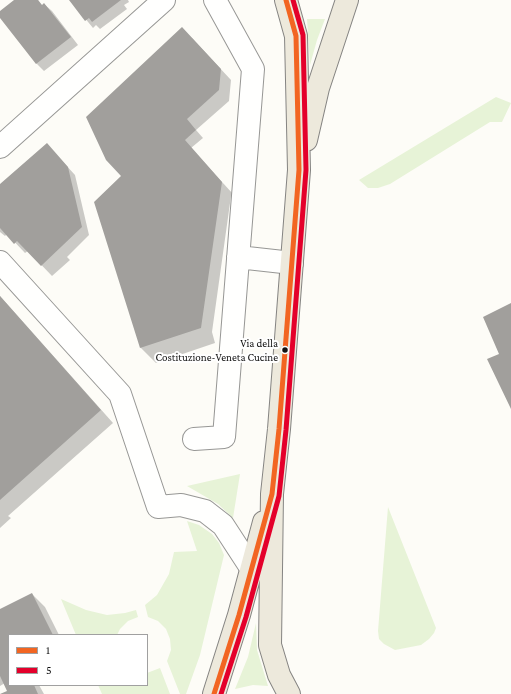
<!DOCTYPE html>
<style>
body{margin:0}
#map{position:relative;width:511px;height:694px;overflow:hidden;background:#fdfcf7;font-family:"Crimson Pro",serif}
canvas{display:block}
.legend{position:absolute;left:8px;top:634px;width:140px;height:52px;box-sizing:border-box;background:#fff;border:1px solid #a0a0a0;margin:0;padding:5px 7px;list-style:none;font-size:12px;color:#111}
.legend li{display:flex;align-items:center;gap:8px;height:20px}
.legend b{width:20px;border:1px solid #a0a0a0}
</style>
<div id="map">
<canvas width="511" height="694"></canvas>
<ul class="legend">
<li><b style="height:5px;background:#f26522"></b>1</li>
<li><b style="height:5px;background:#e4002b"></b>5</li>
</ul>
</div>
<script>
const c = document.querySelector('canvas').getContext('2d');
c.lineJoin = 'round';
function paint(path, color) {
  c.fillStyle = color;
  c.fill(path, 'evenodd');
}
function shape(rows) {
  const path = new Path2D();
  for (const r of rows) {
    path.moveTo(r[0], r[1]);
    for (let i = 2; i < r.length; i += 2) path.lineTo(r[i], r[i + 1]);
  }
  return path;
}
function trace(path, color, width, dash) {
  c.strokeStyle = color;
  c.lineWidth = width;
  c.lineCap = dash ? 'butt' : 'round';
  c.setLineDash(dash || []);
  c.stroke(path);
}
function drawText(font, color, halo, rows, align = 'center') {
  c.font = font + ' "Crimson Pro",serif';
  c.lineWidth = 4;
  c.setLineDash([]);
  c.textBaseline = 'middle';
  c.strokeStyle = halo;
  c.fillStyle = color;
  for (const [text, x, y, turn = 0] of rows) {
    c.save();
    c.translate(x, y);
    c.rotate((+turn || 0) * Math.PI / 180);
    c.textAlign = isNaN(turn) ? turn : align;
    if (halo) c.strokeText(text, 0, 0);
    c.fillText(text, 0, 0);
    c.restore();
  }
}
const green = shape([
 [307,19,325,19,317,40,310,65],
 [496,97,511,103,502,122,490,122,390,184,378,188,368,188,359,180],
 [240,474,233,518,218,504,187,486],
 [388,507,436,628,434,633,429,639,421,645,395,650,384,644,379,639,378,631],
 [187,521,199,525,212,534,219,543,224,555,200,655,186,694,180,694,167,661,171,650,170,639,166,629,158,621,148,617,145,605,157,595,169,574,174,552,197,551],
 [61,599,86,610,107,615,125,613,136,610,138,617,128,621,120,629,117,635,76,635],
 [256,623,257,650,268,686,253,685,235,689,248,657],
 [160,668,170,694,102,694,98,685,147,685,147,673]
]);
const shadow = shape([
 [16,0,38,0,42,6,44,4,52,11,78,45,44,71,37,64,0,16,0,12],
 [70,0,128,0,129,2,124,5,127,9,100,29,96,25,93,28],
 [192,38,231,80,229,101,196,130,203,138,191,148,233,194,231,196,212,332,215,343,156,363,141,348,122,176],
 [54,152,75,175,89,235,67,257,70,260,52,276,28,251,25,253,7,234,5,236,0,232,0,185],
 [0,296,113,423,8,516,11,518,0,528],
 [32,594,45,607,59,635,9,635,9,685,39,685,44,694,3,694,9,691,5,683,0,686,0,610]
]);
const building = shape([
 [14,0,38,0,42,5,44,3,71,37,36,64,0,18,0,11],
 [69,0,121,0,92,22,89,18,85,21],
 [182,27,221,69,219,90,187,119,196,130,185,140,222,182,201,328,140,348,94,202,121,176,106,160,86,117],
 [47,143,68,167,82,227,41,266,17,241,14,244,0,228,0,184],
 [0,296,101,410,0,500],
 [511,303,511,409,487,359,499,354,483,317],
 [32,593,53,635,9,635,9,685,34,685,38,694,0,694,7,691,0,676,0,609]
]);
const minor = shape([
 [0,147,164,0],
 [238,257,292,263],
 [0,262,120,394,158,507,181,505,205,511,223,525,251,568],
 [194,439,224,437,253,69,215,0]
]);
const major = shape([
 [286,0,296,36,299,170,279,429,272,494,270,645,279,675,289,694],
 [306,140,318,88,347,0],
 [214,694,239,615,264,522]
]);
const bus1 = shape([
 [214,694,239,615,272,494,279,429,299,170,296,36,286,0]
]);
const bus2 = shape([
 [221,694,246,617,279,496,286,430,306,170,303,35,293,0]
]);
const markers = [
 [285,350,3.5,"#111"]
];
const busNames = [
 ["Via della",278,344],
 ["Costituzione-Veneta Cucine",278,358]
];
paint(green, '#e7f3d7');
paint(shadow, '#0003');
paint(building, '#a19f9c');
trace(minor, '#979795', 24);
trace(major, '#858482', 24);
trace(minor, '#fffffe', 22);
trace(major, '#ede9dc', 22);
trace(bus1, '#f26522', 5);
trace(bus2, '#e4002b', 5);
for (const [x, y, r, color] of markers) {
  const dot = new Path2D();
  dot.arc(x, y, r, 0, 2 * Math.PI);
  c.fillStyle = color;
  c.fill(dot);
  trace(dot, '#fff', 1.5);
}
drawText('11px', '#111', '#fff', busNames, 'right');
</script>
